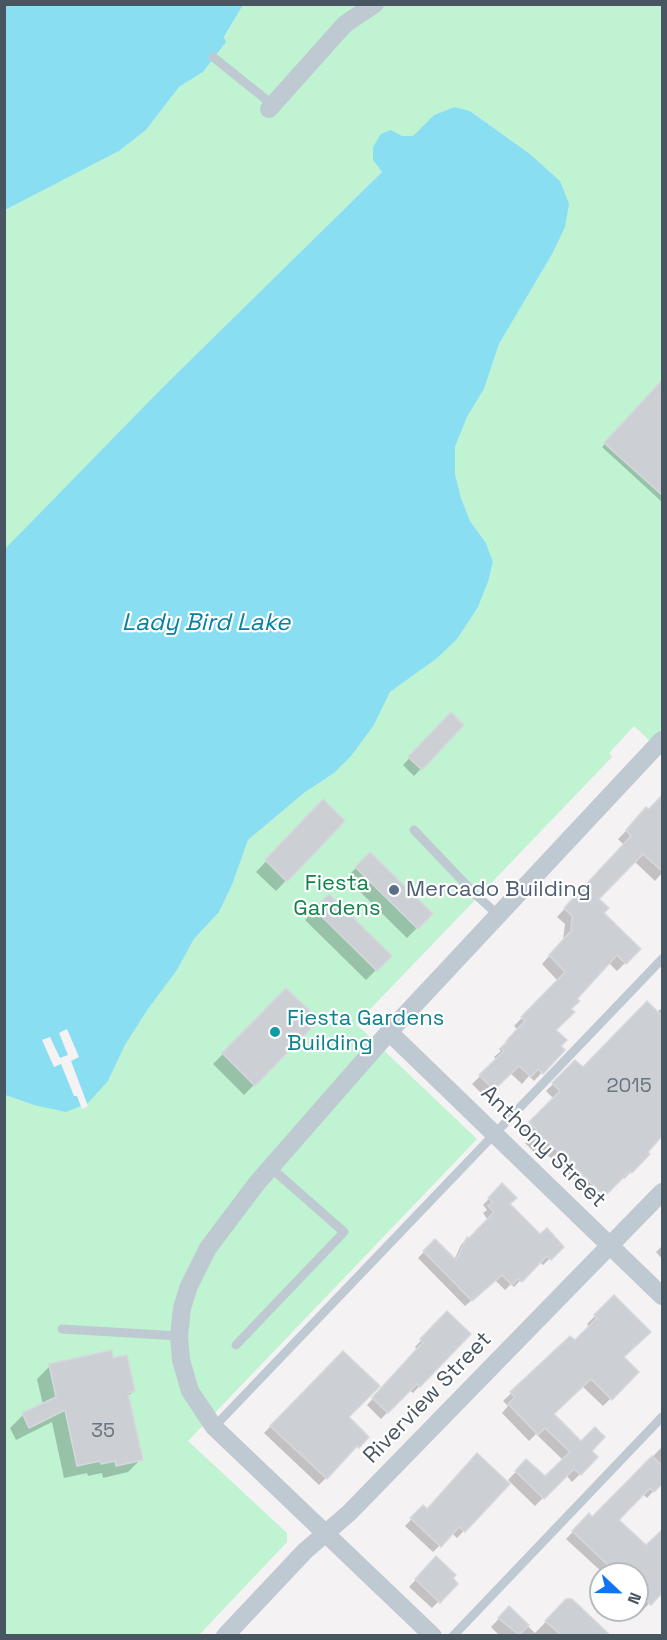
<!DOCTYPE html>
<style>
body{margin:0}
#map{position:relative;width:667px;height:1640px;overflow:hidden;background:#f4f2f2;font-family:"Space Grotesk",sans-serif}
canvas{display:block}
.frame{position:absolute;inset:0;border:6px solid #485661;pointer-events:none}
.north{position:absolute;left:589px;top:1562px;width:60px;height:60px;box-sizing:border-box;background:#fff;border:2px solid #b6bbc0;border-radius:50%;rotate:112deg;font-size:16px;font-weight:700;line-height:24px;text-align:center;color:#485661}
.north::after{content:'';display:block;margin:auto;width:21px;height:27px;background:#0f75f1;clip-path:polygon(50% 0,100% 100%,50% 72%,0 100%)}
</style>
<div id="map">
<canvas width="667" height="1640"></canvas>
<div class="frame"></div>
<div class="north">N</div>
</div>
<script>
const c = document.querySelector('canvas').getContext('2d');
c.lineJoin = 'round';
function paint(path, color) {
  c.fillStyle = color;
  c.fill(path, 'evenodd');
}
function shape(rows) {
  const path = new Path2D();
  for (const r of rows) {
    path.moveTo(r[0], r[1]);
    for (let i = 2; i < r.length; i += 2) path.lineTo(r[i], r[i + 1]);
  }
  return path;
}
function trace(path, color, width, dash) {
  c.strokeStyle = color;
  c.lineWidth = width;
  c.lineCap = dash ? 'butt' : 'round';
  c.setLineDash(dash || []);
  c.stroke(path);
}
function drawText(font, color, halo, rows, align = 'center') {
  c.font = font + ' "Space Grotesk",sans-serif';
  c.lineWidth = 4.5;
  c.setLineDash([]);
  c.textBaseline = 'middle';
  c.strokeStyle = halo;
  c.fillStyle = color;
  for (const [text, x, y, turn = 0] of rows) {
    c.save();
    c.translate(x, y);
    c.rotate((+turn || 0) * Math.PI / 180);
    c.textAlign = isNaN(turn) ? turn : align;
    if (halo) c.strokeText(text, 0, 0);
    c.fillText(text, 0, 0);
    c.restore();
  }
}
const green = shape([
 [243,5,662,5,662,752,634,726,609,753,612,757,356,1024,477,1139,188,1441,287,1533,287,1542,199,1635,5,1635,5,1095,34,1105,108,1081,125,1045,148,1009,177,970,194,939,219,912,232,885,248,840,304,793,334,773,374,725,390,692,436,659,478,607,488,582,493,562,486,543,470,521,461,498,455,474,455,447,467,417,484,389,499,344,551,256,560,181,530,154,470,111,453,107,434,115,413,136,402,136,373,147,373,160,382,172,162,388,5,550,5,210,119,151,146,130,179,87,203,72,226,42,224,38]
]);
const water = shape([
 [5,5,243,5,224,37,226,42,203,72,179,87,146,130,119,151,5,210],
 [454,107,470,111,530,154,560,181,569,204,565,227,551,256,499,344,484,389,467,417,455,447,455,474,461,498,470,521,486,543,493,562,488,582,478,607,457,639,436,659,390,692,374,725,351,756,334,773,304,793,248,840,232,885,219,912,194,939,177,970,148,1009,125,1045,108,1081,88,1103,66,1112,34,1105,5,1095,4,550,162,388,382,172,373,160,373,147,381,134,391,130,402,136,413,136,434,115]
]);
const pier = shape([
 [67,1029,79,1057,71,1061,88,1106,82,1109,77,1096,74,1096,61,1064,54,1067,42,1040,50,1037,60,1058,68,1055,59,1033]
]);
const shadow = shape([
 [662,381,662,502,602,447],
 [451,714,462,725,414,776,403,765],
 [662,795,662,873,655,881,634,861,597,899,602,913,639,949,617,971,608,962,575,999,554,1030,559,1046,563,1050,534,1081,529,1076,522,1084,510,1073,485,1097,472,1084,497,1060,494,1057,501,1051,499,1049,518,1030,514,1026,558,981,542,964,563,940,565,924,557,917,624,845,618,839,624,833,646,809,648,811],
 [323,801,343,821,276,891,256,872],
 [370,854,431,914,407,938,346,878],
 [329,896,390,956,366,980,305,920],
 [286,990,317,1021,244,1095,213,1064],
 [662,1008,662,1047,631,1172,624,1179,622,1177,598,1202,540,1148,535,1153,525,1143,531,1138,523,1130,554,1099,546,1091,568,1069,583,1069],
 [502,1185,508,1204,540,1236,562,1247,543,1265,539,1261,514,1287,511,1284,505,1290,495,1280,465,1306,418,1258,435,1241,454,1260,461,1245,467,1238,469,1240,488,1220,483,1213,487,1210,483,1205],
 [662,1246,662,1259,656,1252],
 [614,1297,622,1357,637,1372,603,1406,582,1386,552,1414,590,1451,580,1474,572,1482,566,1475,535,1506,508,1480,526,1461,545,1479,563,1460,536,1434,529,1441,502,1413,508,1406,503,1401,570,1338,575,1342,590,1327,587,1324],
 [447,1313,469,1334,413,1393,409,1390,381,1419,367,1405,418,1350,415,1347],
 [343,1353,347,1417,367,1437,319,1485,264,1433],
 [112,1360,134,1391,127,1397,141,1459,128,1472,103,1478,102,1473,88,1476,87,1473,64,1478,52,1422,16,1440,10,1428,23,1415,43,1405,37,1379,50,1366],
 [662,1447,662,1482,647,1498,642,1493,616,1520,662,1590,643,1610,638,1606,637,1607,637,1574,604,1574,566,1539,589,1515,592,1519],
 [508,1484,457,1538,452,1533,433,1552,405,1526,423,1507,427,1510],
 [436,1558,456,1584,432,1608,409,1587],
 [569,1598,608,1636,500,1636,491,1627,509,1608,535,1633],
 [622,1610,634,1610,628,1616]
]);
const building = shape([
 [663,379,663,496,604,443,663,379],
 [451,712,464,725,422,770,408,757,451,712],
 [663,794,663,872,643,854,599,899,609,908,604,913,641,949,626,964,617,955,577,999,580,1001,571,1009,575,1012,556,1030,567,1040,561,1046,565,1050,543,1074,538,1069,531,1077,519,1066,494,1090,479,1075,504,1051,501,1048,507,1042,506,1041,525,1021,521,1017,565,972,549,955,571,931,572,916,564,908,631,836,626,830,632,823,646,807,649,809,663,794],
 [323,799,345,821,287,882,265,860,323,799],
 [370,852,433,914,418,929,355,867,370,852],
 [329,894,392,956,377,971,314,909,329,894],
 [286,988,319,1020,255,1086,222,1053,286,988],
 [647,1001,663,1017,663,1135,648,1152,650,1154,632,1173,630,1171,605,1196,548,1142,543,1147,531,1136,537,1130,529,1122,560,1091,552,1083,575,1060,583,1067,647,1001],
 [502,1183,517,1198,510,1204,540,1234,547,1228,564,1247,551,1260,547,1256,522,1282,518,1279,512,1285,502,1275,472,1301,423,1251,435,1239,456,1260,467,1237,469,1238,494,1212,488,1206,492,1202,488,1198,502,1183],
 [614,1295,651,1332,624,1357,639,1372,612,1400,591,1379,554,1414,581,1441,595,1427,605,1437,592,1451,598,1457,581,1475,574,1469,544,1499,515,1471,526,1459,545,1476,570,1452,545,1428,538,1435,508,1404,515,1397,510,1392,570,1336,575,1340,597,1318,594,1315,614,1295],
 [447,1311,471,1334,420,1387,417,1384,388,1413,372,1398,423,1342,420,1339,447,1311],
 [112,1350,113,1358,127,1355,135,1391,128,1393,143,1460,116,1466,115,1461,101,1464,100,1461,77,1466,65,1410,29,1428,22,1413,56,1397,49,1364,112,1350],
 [343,1351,380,1386,349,1417,369,1437,359,1448,357,1446,327,1479,270,1426,343,1351],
 [477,1453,510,1484,465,1532,459,1527,441,1547,410,1518,423,1505,427,1509,477,1453],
 [652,1456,663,1466,663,1483,654,1492,650,1488,619,1520,646,1545,663,1529,663,1592,651,1605,646,1600,637,1610,637,1574,617,1574,572,1531,589,1513,592,1517,652,1456],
 [436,1556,456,1575,453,1578,458,1584,440,1603,415,1579,436,1556],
 [566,1599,572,1599,610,1635,561,1635,545,1621,566,1599],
 [509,1606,529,1625,519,1635,498,1618,509,1606]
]);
const service = shape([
 [213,57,273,105],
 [414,830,475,894,498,915],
 [62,1329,179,1336],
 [236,1345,344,1232,270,1167],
 [214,1427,662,959],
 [453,1636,662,1417]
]);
const minor = shape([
 [269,109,345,24,375,4],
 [389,1032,662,1296],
 [225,1636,305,1551,349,1513,662,1192],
 [433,1636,214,1427,190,1391,181,1360,179,1336,182,1308,189,1286,208,1248,257,1183,389,1032,662,740]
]);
const markers = [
 [394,890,6,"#5c6f8a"],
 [275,1032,6,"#0f9aa8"]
];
const numberNames = [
 ["2015",629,1087],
 ["35",103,1432]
];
const parkNames = [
 ["Fiesta",337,884],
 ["Gardens",337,909]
];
const serviceNames = [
 ["Mercado Building",406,890]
];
const cultureNames = [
 ["Fiesta Gardens",287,1019],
 ["Building",287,1044]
];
const streetNames = [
 ["Anthony Street",543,1147,44],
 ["Riverview Street",428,1398,-46]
];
const waterNames = [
 ["Lady Bird Lake",206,623]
];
paint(green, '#bff3d2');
paint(water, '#8adef2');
paint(pier, '#f4f2f2');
paint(shadow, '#0003');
paint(building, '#cccfd4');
trace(building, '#d6d8dd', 1.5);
trace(service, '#bfc9d2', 9);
trace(minor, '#bfc9d2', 18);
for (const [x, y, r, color] of markers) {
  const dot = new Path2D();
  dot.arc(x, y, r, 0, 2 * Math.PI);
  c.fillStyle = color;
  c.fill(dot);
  trace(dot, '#fff', 2);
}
drawText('20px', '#69747e', null, numberNames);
drawText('22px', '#128349', '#fff', parkNames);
drawText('22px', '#4e5e75', '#fff', serviceNames, 'left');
drawText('22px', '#0d838f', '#fff', cultureNames, 'left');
drawText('22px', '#485661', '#fff', streetNames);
drawText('italic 24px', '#0681a0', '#fff', waterNames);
</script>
